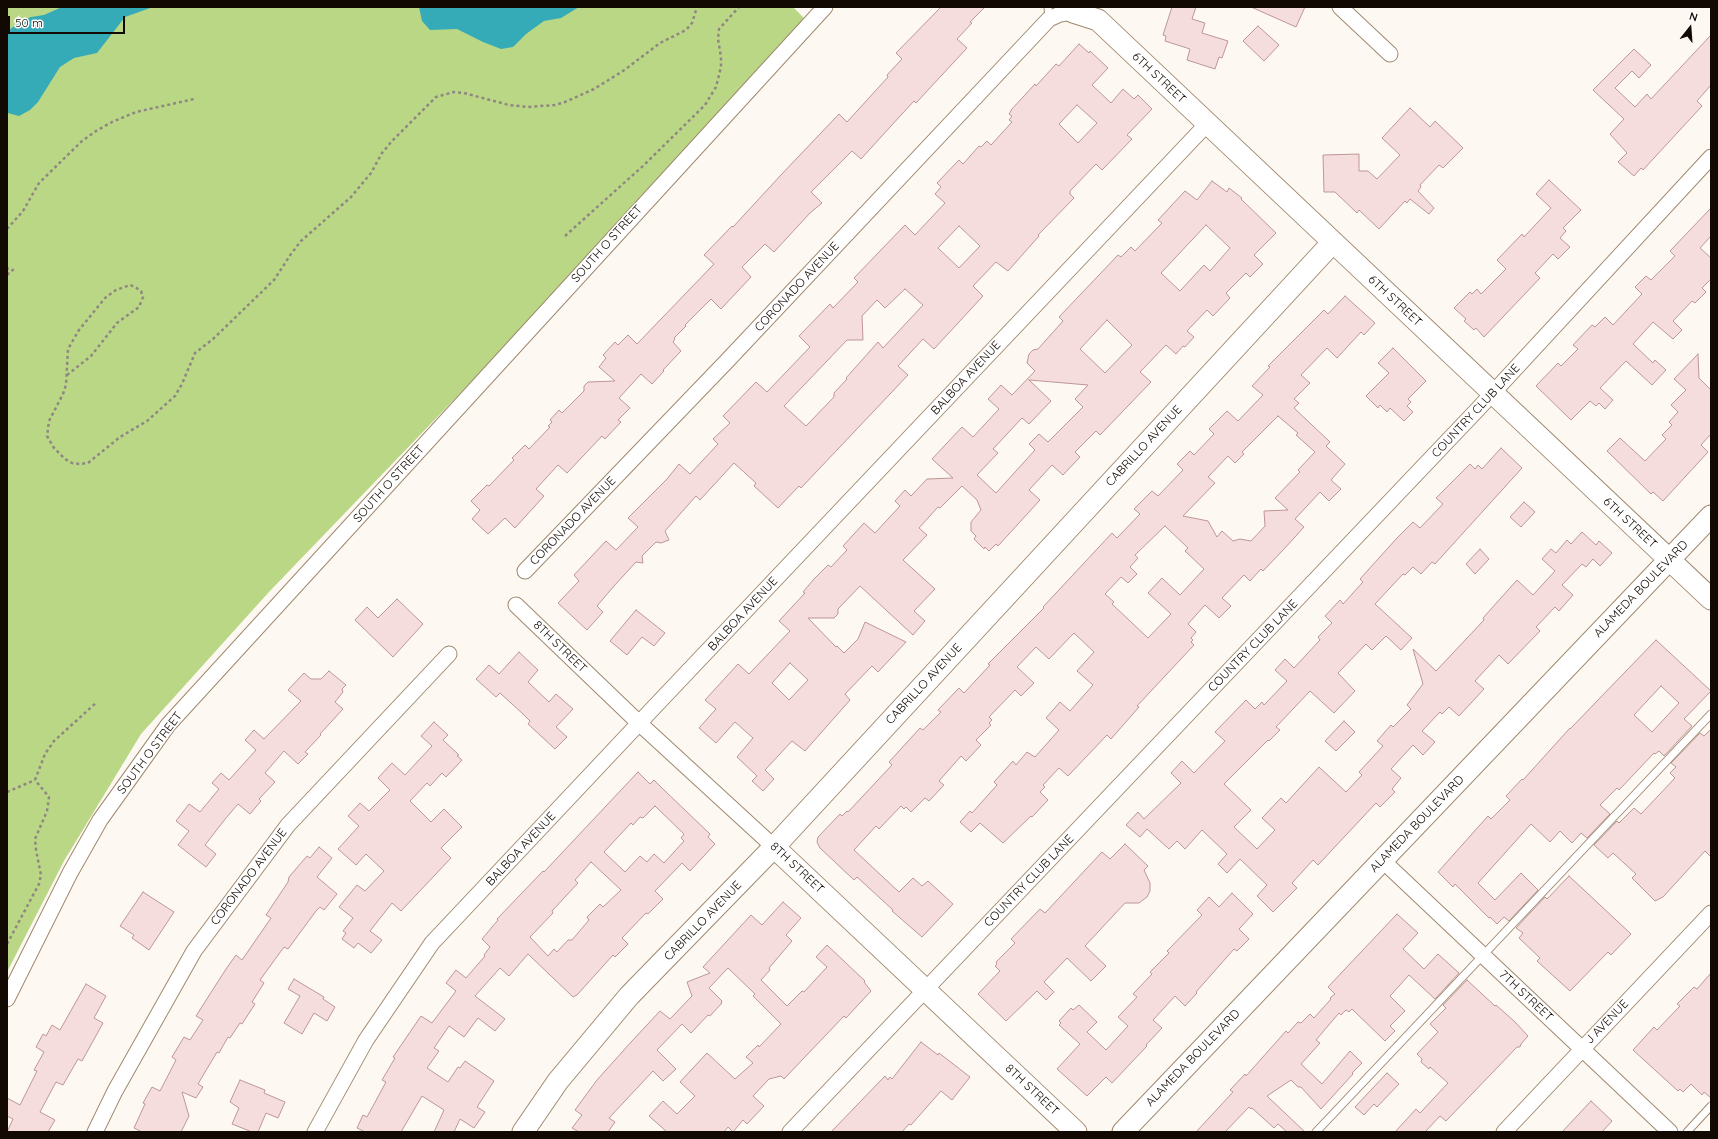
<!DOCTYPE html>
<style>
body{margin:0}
#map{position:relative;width:1718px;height:1139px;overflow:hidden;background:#fdf8f2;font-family:Quicksand,sans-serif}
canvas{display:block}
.frame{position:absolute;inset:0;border:8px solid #120902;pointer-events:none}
.north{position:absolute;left:1670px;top:8px;width:40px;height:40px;-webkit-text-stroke:3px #fff;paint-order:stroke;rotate:17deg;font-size:11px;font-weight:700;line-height:16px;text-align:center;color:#120902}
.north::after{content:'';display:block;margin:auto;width:14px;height:18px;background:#120902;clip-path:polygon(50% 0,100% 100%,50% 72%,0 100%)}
.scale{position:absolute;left:8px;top:16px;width:117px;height:18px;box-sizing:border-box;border:2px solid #120902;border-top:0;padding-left:5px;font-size:12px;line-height:14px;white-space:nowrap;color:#120902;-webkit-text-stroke:3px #fff;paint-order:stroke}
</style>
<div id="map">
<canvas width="1718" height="1139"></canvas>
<div class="frame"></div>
<div class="north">N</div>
<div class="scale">50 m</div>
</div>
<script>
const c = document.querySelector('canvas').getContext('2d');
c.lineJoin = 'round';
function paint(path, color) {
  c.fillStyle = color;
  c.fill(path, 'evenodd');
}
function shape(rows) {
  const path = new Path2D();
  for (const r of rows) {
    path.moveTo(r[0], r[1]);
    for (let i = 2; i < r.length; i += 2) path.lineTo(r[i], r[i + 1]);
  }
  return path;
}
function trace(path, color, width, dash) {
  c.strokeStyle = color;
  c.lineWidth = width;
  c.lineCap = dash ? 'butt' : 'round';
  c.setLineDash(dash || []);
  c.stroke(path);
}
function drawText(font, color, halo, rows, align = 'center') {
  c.font = font + ' Quicksand,sans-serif';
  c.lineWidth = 3.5;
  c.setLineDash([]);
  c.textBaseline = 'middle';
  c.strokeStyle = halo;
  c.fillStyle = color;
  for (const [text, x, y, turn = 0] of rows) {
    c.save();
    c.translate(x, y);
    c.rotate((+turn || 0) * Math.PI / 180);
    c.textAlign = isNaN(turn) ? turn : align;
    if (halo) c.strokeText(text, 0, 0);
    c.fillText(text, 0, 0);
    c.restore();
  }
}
const green = shape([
 [7,7,793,7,805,19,545,305,268,593,141,734,64,861,7,972]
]);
const water = shape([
 [62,7,153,7,125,17,97,53,74,58,60,67,38,102,30,110,19,116,8,113,7,111,7,32,19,22,31,17,44,15],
 [419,7,579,7,561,18,544,21,526,34,513,47,501,49,483,42,457,29,430,30,422,21]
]);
const building = shape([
 [941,7,985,7,970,22,972,23,957,39,967,48,916,103,914,101,891,126,861,159,852,151,811,192,822,203,810,213,774,252,765,244,742,267,751,277,721,309,711,299,685,325,686,326,674,338,675,339,673,342,681,351,663,370,664,371,652,384,641,374,619,398,630,408,618,420,621,422,605,439,602,436,567,473,558,465,536,489,544,496,515,528,505,518,488,534,472,519,480,510,471,501,487,485,489,486,514,460,512,458,525,445,529,449,550,427,548,426,552,422,550,420,559,410,562,413,584,391,584,386,588,382,615,381,599,367,606,358,603,355,615,342,618,345,628,335,637,344,714,264,704,255,732,226,733,227,780,176,839,114,847,122,888,77,887,75,902,59,896,53,941,7],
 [1172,7,1196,7,1192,19,1205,23,1202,33,1228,41,1222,58,1219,57,1215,69,1187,60,1190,49,1165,41,1166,36,1163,35,1172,7],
 [1251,7,1305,7,1296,27,1251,7],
 [1258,26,1279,45,1264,61,1243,41,1258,26],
 [1711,35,1711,85,1697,101,1702,106,1643,170,1641,168,1634,176,1618,162,1627,153,1610,134,1624,119,1593,90,1634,49,1651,65,1639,78,1632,71,1615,88,1635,107,1647,94,1651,99,1711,35],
 [1079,44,1089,53,1090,51,1108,68,1092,85,1111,103,1123,89,1134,99,1138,95,1152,109,1127,135,1132,139,1102,170,1096,164,1070,191,1070,194,1074,198,1038,235,1039,236,1008,271,996,262,973,286,983,296,934,349,923,339,898,366,908,375,801,488,799,486,778,508,754,486,756,483,734,463,700,500,696,496,665,531,669,540,661,543,656,542,642,556,643,563,636,562,614,586,597,606,603,612,587,630,558,603,579,581,574,575,606,541,616,550,638,527,628,518,667,479,679,464,690,474,718,444,713,439,730,423,723,416,756,382,767,392,810,347,799,336,830,304,833,308,858,282,854,278,905,225,915,235,945,203,935,194,941,187,937,183,959,160,963,164,979,146,981,147,987,141,991,145,1012,122,1009,120,1012,116,1009,114,1012,109,1035,84,1036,86,1056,64,1059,66,1079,44],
 [1077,105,1097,123,1078,143,1059,124,1077,105],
 [959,226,980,246,959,268,938,248,959,226],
 [905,289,923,305,883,348,878,342,846,378,847,379,834,393,834,397,806,426,784,406,847,340,863,340,862,316,877,300,885,308,905,289],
 [1410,108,1430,127,1435,121,1463,148,1443,168,1439,165,1420,185,1421,187,1418,191,1434,208,1429,214,1410,199,1407,203,1405,201,1379,229,1359,210,1357,213,1335,192,1324,192,1323,155,1359,154,1359,171,1368,171,1377,179,1400,155,1382,138,1410,108],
 [1549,180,1581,210,1563,228,1566,231,1560,238,1570,247,1558,259,1553,254,1535,273,1540,278,1484,337,1476,328,1474,330,1464,321,1466,319,1454,308,1470,292,1472,294,1477,289,1481,294,1506,269,1497,260,1522,234,1524,237,1551,208,1536,194,1549,180],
 [1212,181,1227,192,1229,188,1242,198,1241,199,1276,233,1254,255,1263,264,1250,277,1246,273,1226,293,1230,298,1213,316,1207,310,1187,331,1194,337,1185,347,1183,346,1176,354,1166,345,1140,372,1151,382,1100,435,1096,431,1075,452,1080,457,1063,475,1052,465,1029,490,1040,500,998,546,996,544,989,551,985,547,984,549,974,539,976,536,971,531,971,522,981,510,977,500,962,486,940,508,938,507,919,528,927,535,903,560,935,589,914,611,925,621,913,635,860,586,838,609,838,614,834,618,808,618,836,647,837,646,844,653,858,639,865,622,906,642,878,672,872,666,845,694,850,700,805,751,792,741,765,770,774,779,763,791,752,781,757,776,737,757,753,738,735,722,716,743,699,728,716,709,705,700,738,664,749,674,790,631,779,621,805,593,803,592,814,579,828,565,831,567,847,550,843,546,864,523,875,533,900,506,895,501,905,490,911,496,927,479,953,478,932,459,962,427,973,437,999,409,988,399,1001,385,1012,395,1035,371,1027,363,1029,354,1033,350,1038,349,1063,321,1059,317,1118,255,1121,257,1131,247,1135,251,1162,223,1158,220,1185,191,1197,200,1212,181],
 [1206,225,1230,248,1210,271,1204,265,1180,291,1161,273,1206,225],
 [1107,320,1132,345,1105,373,1080,349,1107,320],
 [1029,380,1088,385,1075,399,1083,407,1048,442,1039,434,1029,444,1035,450,996,493,977,475,998,453,993,449,1022,418,1029,424,1051,401,1029,380],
 [790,663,808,680,789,700,772,683,790,663],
 [1711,208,1711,236,1700,248,1711,258,1711,279,1702,288,1706,292,1695,303,1692,301,1673,321,1682,330,1673,339,1653,322,1633,344,1653,363,1655,360,1666,370,1652,385,1626,361,1600,388,1613,400,1605,409,1599,403,1596,406,1590,401,1571,420,1536,386,1558,363,1561,366,1578,349,1573,345,1592,325,1595,327,1605,317,1613,325,1642,294,1635,287,1646,276,1651,280,1675,256,1670,251,1711,208],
 [1345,296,1375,323,1364,335,1361,332,1337,358,1327,348,1301,375,1310,383,1294,399,1299,403,1294,408,1330,442,1326,446,1345,464,1331,480,1341,489,1329,501,1320,492,1295,519,1304,527,1285,548,1263,571,1261,569,1250,581,1244,575,1222,598,1231,606,1219,618,1205,605,1188,624,1196,632,1191,638,1193,640,1191,642,1194,645,1137,706,1139,707,1111,739,1107,735,1068,776,1059,768,1043,785,1045,787,1040,792,1048,800,1032,817,1031,816,1003,843,980,823,971,832,960,822,970,811,972,813,997,785,994,782,1013,761,1016,765,1027,752,1035,757,1059,730,1046,718,1060,702,1070,711,1093,685,1077,671,1094,652,1074,633,1049,659,1036,647,1017,667,1034,683,1021,696,1015,690,989,717,992,720,989,723,991,725,976,740,981,745,966,761,961,756,939,781,944,785,929,801,925,798,911,812,906,807,904,809,901,806,879,829,876,826,854,850,899,892,913,878,922,886,928,881,953,904,922,937,892,911,893,910,857,877,854,880,820,848,817,842,818,837,840,814,842,816,847,811,848,812,892,765,889,762,920,728,923,730,941,712,938,710,959,688,964,693,990,665,988,664,1044,608,1043,607,1112,533,1117,538,1140,514,1134,509,1152,491,1158,496,1183,470,1177,464,1190,451,1194,455,1214,434,1209,429,1227,411,1238,421,1263,395,1252,386,1270,367,1268,366,1324,310,1328,314,1345,296],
 [1278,416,1298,433,1296,435,1315,452,1298,470,1300,472,1275,498,1288,510,1264,511,1265,526,1251,541,1240,539,1233,541,1222,531,1217,537,1208,521,1183,516,1215,483,1208,477,1228,456,1235,463,1244,454,1242,452,1278,416],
 [1165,526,1188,548,1185,551,1204,569,1180,595,1162,578,1148,593,1171,614,1148,638,1112,604,1114,602,1105,594,1121,577,1128,583,1137,574,1130,567,1138,558,1135,555,1165,526],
 [1393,348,1426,381,1408,399,1411,402,1407,406,1413,412,1404,421,1390,408,1387,412,1380,405,1378,408,1366,396,1389,373,1378,363,1393,348],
 [1698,354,1699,378,1711,390,1711,434,1701,445,1708,452,1663,501,1653,492,1651,494,1607,451,1620,438,1645,461,1666,439,1662,435,1672,425,1669,422,1678,412,1671,405,1686,390,1674,379,1698,354],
 [1501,448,1522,468,1435,564,1432,562,1421,574,1413,567,1405,575,1403,574,1375,604,1412,638,1401,650,1386,636,1372,650,1366,644,1338,673,1355,691,1334,713,1310,691,1276,727,1280,730,1269,741,1268,740,1224,784,1251,810,1234,827,1257,849,1275,830,1262,818,1281,798,1286,803,1319,767,1346,792,1362,775,1359,772,1383,746,1377,741,1391,725,1393,727,1411,709,1407,705,1423,684,1413,649,1436,671,1484,620,1483,618,1517,580,1533,595,1555,571,1542,559,1551,549,1556,553,1567,540,1571,544,1582,532,1596,545,1599,541,1612,553,1600,566,1593,559,1586,567,1582,564,1562,585,1573,595,1559,611,1555,607,1536,627,1540,631,1508,664,1499,655,1475,681,1484,689,1459,716,1449,707,1442,714,1440,712,1422,731,1435,742,1423,755,1413,745,1391,769,1401,778,1392,789,1395,792,1380,807,1376,803,1318,865,1313,860,1292,883,1297,888,1273,912,1257,896,1267,885,1240,859,1227,873,1218,864,1227,854,1202,830,1185,849,1177,841,1169,849,1147,829,1140,837,1126,825,1138,812,1144,819,1181,783,1171,773,1182,761,1194,773,1225,741,1215,732,1246,700,1255,709,1262,702,1264,705,1287,681,1275,670,1285,659,1294,668,1320,640,1318,637,1332,623,1325,616,1340,600,1343,604,1363,582,1360,579,1397,538,1413,522,1420,528,1443,504,1436,498,1470,464,1475,469,1478,465,1482,469,1501,448],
 [1524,502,1535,512,1521,527,1510,517,1524,502],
 [1480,549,1489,559,1475,574,1466,564,1480,549],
 [397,599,423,624,393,657,355,620,367,607,378,618,397,599],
 [636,610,665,633,654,646,642,637,627,655,610,641,636,610],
 [1656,640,1711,691,1684,719,1692,726,1664,756,1659,751,1655,754,1654,753,1619,790,1617,788,1600,805,1610,814,1587,838,1581,833,1572,843,1560,831,1550,842,1531,824,1478,883,1495,900,1521,873,1538,890,1509,921,1504,917,1497,924,1490,917,1489,918,1455,884,1453,887,1438,872,1488,816,1491,819,1510,800,1506,796,1522,779,1523,780,1570,728,1570,729,1656,640],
 [1661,686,1679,703,1652,732,1634,715,1661,686],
 [519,652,538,670,528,682,549,702,556,694,573,709,556,727,567,737,555,749,528,724,530,721,523,714,500,693,496,697,476,679,489,665,499,674,519,652],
 [329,671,346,685,342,689,343,692,335,702,343,709,320,734,321,735,305,752,308,754,298,764,284,751,265,773,275,782,259,799,261,801,250,814,238,804,226,818,205,845,216,854,206,867,178,845,189,831,176,821,189,804,200,812,219,789,212,783,221,773,229,780,256,750,245,740,254,730,264,739,301,701,288,690,304,673,311,679,321,679,329,671],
 [1344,721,1355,732,1336,751,1325,741,1344,721],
 [434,722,448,735,443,740,459,755,457,756,462,760,446,777,442,773,430,786,427,783,410,801,431,822,444,809,462,827,441,848,451,858,401,911,392,903,370,931,382,940,371,953,358,943,354,948,342,939,346,933,343,931,353,918,339,907,357,885,365,891,384,871,366,854,356,865,338,849,359,826,348,816,360,803,369,811,390,790,378,778,392,763,405,775,432,746,421,736,434,722],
 [1711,729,1711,857,1705,851,1663,897,1655,901,1632,878,1636,874,1613,853,1608,858,1594,845,1617,821,1619,823,1634,808,1641,814,1675,778,1670,773,1676,767,1671,763,1700,733,1704,736,1711,729],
 [638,772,650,784,654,780,664,790,710,834,708,837,715,844,690,871,682,863,655,891,663,899,648,914,646,913,622,938,628,944,615,957,613,955,577,995,573,997,528,954,509,976,500,968,475,996,505,1019,495,1031,478,1018,464,1037,449,1026,434,1048,439,1051,427,1068,448,1082,458,1067,460,1068,465,1061,494,1081,477,1107,485,1112,474,1128,460,1119,454,1132,434,1132,444,1110,422,1096,401,1132,365,1132,357,1128,363,1115,367,1117,386,1082,382,1080,395,1058,393,1057,421,1016,432,1023,456,991,446,983,456,970,466,978,485,956,484,955,490,947,482,939,498,920,497,919,543,871,544,872,638,772],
 [655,806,684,834,681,838,684,841,664,863,654,854,647,862,640,856,625,872,604,852,631,823,633,825,640,817,643,818,655,806],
 [591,862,621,890,603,907,600,904,587,917,589,920,572,940,568,940,557,952,554,949,548,956,530,937,553,913,552,911,578,883,575,880,591,862],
 [1125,844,1148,866,1144,870,1150,883,1150,891,1147,897,1139,903,1125,903,1085,946,1106,966,1091,981,1067,958,1044,982,1054,992,1046,1000,1037,991,1006,1021,978,994,1000,971,995,966,997,964,996,962,1015,943,1011,939,1040,909,1045,913,1102,852,1110,859,1125,844],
 [319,847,332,858,317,877,337,894,324,910,320,907,316,911,288,949,284,947,260,980,264,983,252,1002,255,1004,242,1024,240,1023,230,1038,228,1037,219,1053,217,1052,198,1084,203,1087,196,1098,182,1092,189,1116,181,1132,142,1132,134,1128,145,1104,143,1103,152,1087,160,1091,176,1060,172,1057,184,1037,190,1040,203,1020,196,1016,226,969,236,955,242,960,271,918,266,915,288,882,289,877,307,856,310,858,319,847],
 [1569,876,1631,934,1611,955,1608,952,1570,991,1537,961,1540,958,1519,938,1523,933,1516,928,1545,897,1547,899,1569,876],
 [143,892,174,912,149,950,132,938,134,935,120,926,143,892],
 [1232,893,1253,914,1239,929,1249,939,1237,951,1234,949,1196,992,1197,993,1185,1006,1175,996,1153,1020,1162,1028,1146,1045,1147,1046,1112,1083,1106,1077,1087,1096,1057,1069,1080,1044,1059,1025,1061,1023,1059,1021,1071,1008,1073,1010,1079,1005,1097,1022,1087,1032,1106,1050,1128,1026,1118,1017,1137,997,1133,994,1152,974,1150,972,1169,953,1167,951,1202,915,1197,910,1209,897,1219,907,1232,893],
 [783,902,801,918,786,935,792,941,769,968,770,970,761,980,787,1006,802,991,804,992,827,967,816,957,827,945,865,981,864,982,871,991,846,1018,844,1016,784,1079,781,1076,769,1079,753,1096,764,1106,747,1124,743,1120,733,1132,728,1127,724,1132,667,1132,649,1116,663,1101,677,1114,695,1096,680,1082,707,1053,735,1079,753,1063,746,1057,758,1045,759,1047,781,1024,753,996,755,994,728,968,709,988,722,1001,721,1003,722,1003,710,1016,708,1015,691,1033,682,1024,657,1050,676,1069,663,1081,653,1071,609,1118,615,1122,608,1132,579,1132,572,1128,582,1115,575,1110,597,1080,632,1041,660,1011,670,1019,692,996,687,982,710,973,703,967,751,915,762,925,783,902],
 [1397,914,1418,933,1403,949,1424,969,1438,954,1459,973,1435,999,1409,975,1390,996,1405,1011,1390,1026,1395,1031,1385,1041,1352,1009,1349,1012,1346,1010,1341,1015,1339,1013,1316,1040,1320,1043,1301,1064,1322,1084,1350,1051,1362,1063,1352,1073,1353,1074,1321,1109,1301,1087,1298,1087,1291,1080,1267,1096,1305,1132,1287,1132,1278,1124,1274,1128,1252,1108,1251,1109,1249,1107,1225,1132,1196,1132,1233,1092,1230,1090,1245,1074,1246,1076,1286,1031,1288,1033,1298,1022,1301,1023,1310,1014,1314,1018,1331,999,1330,998,1335,994,1328,987,1397,914],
 [1711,973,1711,1098,1704,1092,1702,1095,1691,1084,1683,1092,1680,1089,1678,1091,1633,1050,1654,1027,1657,1030,1680,1006,1677,1004,1694,987,1697,989,1711,973],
 [294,979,324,997,323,999,335,1007,327,1021,314,1013,302,1034,284,1023,300,996,288,989,294,979],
 [1467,980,1495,1006,1496,1005,1515,1022,1528,1036,1521,1044,1520,1047,1517,1047,1446,1121,1440,1116,1425,1132,1395,1132,1416,1109,1420,1113,1448,1083,1430,1067,1429,1069,1421,1062,1422,1059,1417,1054,1438,1032,1430,1024,1446,1008,1443,1005,1467,980],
 [86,984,106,996,94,1018,103,1023,82,1061,78,1059,63,1085,56,1082,40,1112,55,1120,48,1132,7,1132,13,1119,7,1116,7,1098,20,1105,37,1071,34,1070,44,1052,36,1047,43,1034,46,1036,52,1025,60,1030,86,984],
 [921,1042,938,1055,939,1053,970,1077,952,1100,941,1091,911,1125,909,1124,902,1132,831,1132,885,1076,888,1080,890,1077,892,1079,921,1042],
 [1387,1073,1399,1084,1377,1107,1374,1104,1364,1115,1355,1107,1387,1073],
 [240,1080,265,1090,264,1093,285,1102,278,1118,266,1113,258,1132,252,1132,232,1124,239,1108,230,1102,240,1080],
 [1591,1101,1612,1121,1602,1132,1562,1132,1591,1101]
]);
const path = shape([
 [7,229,23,211,39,183,82,141,96,131,112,122,136,112,194,99],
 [565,236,644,165,705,105,716,87,721,67,721,57,718,39,719,29,739,7],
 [7,267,9,273],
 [7,275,15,268],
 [67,375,91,356,117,323,139,307,143,297,141,291,135,287,130,285,116,290,105,298,79,330,68,349,66,385,63,394,49,421,47,436,54,448,65,459,72,463,80,464,88,463,120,437,147,421,175,396,182,384,195,353,213,339,274,280,291,254,301,241,351,197,371,173,382,153,392,141,436,97,454,92,464,93,509,105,528,107,555,105,565,102,594,89,623,71,660,43,686,30,692,23,697,7],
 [35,780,45,754,54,741,97,702],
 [7,792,35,780],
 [7,944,39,884,41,875,36,850,35,839,47,811,49,797,35,780]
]);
const lane = shape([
 [1048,7,1049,19],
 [1316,1132,1711,714],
 [1687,1132,1711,1106]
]);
const street = shape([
 [1340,7,1390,54],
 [525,571,727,361,1049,19,1060,14,1073,12],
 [516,605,639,723,774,847],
 [1382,860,1670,1132],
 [7,999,70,873,100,820,168,725,825,7],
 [95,1132,115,1091,194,951,288,825,449,654],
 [315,1132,366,1040,432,943,659,702,1207,124],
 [790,1132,1478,409,1711,157],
 [1504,1132,1711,913]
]);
const secondary = shape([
 [1073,12,1098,20,1711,599],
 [774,847,1076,1132],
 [523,1132,558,1081,629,996,774,847,1333,242],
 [1123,1132,1711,516]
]);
const streetNames = [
 ["6TH STREET",1159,78,43],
 ["SOUTH O STREET",607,244,-48],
 ["CORONADO AVENUE",797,287,-47],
 ["6TH STREET",1395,301,43],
 ["BALBOA AVENUE",966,378,-47],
 ["COUNTRY CLUB LANE",1476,411,-47],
 ["CABRILLO AVENUE",1144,446,-47],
 ["SOUTH O STREET",389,484,-48],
 ["CORONADO AVENUE",573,521,-46],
 ["6TH STREET",1630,523,43],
 ["ALAMEDA BOULEVARD",1641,589,-46],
 ["BALBOA AVENUE",743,614,-47],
 ["COUNTRY CLUB LANE",1253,646,-46],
 ["8TH STREET",560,647,44],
 ["CABRILLO AVENUE",924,684,-47],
 ["SOUTH O STREET",150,753,-53],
 ["ALAMEDA BOULEVARD",1417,824,-46],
 ["BALBOA AVENUE",521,849,-47],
 ["8TH STREET",797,868,43],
 ["CORONADO AVENUE",249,877,-53],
 ["COUNTRY CLUB LANE",1029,881,-46],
 ["CABRILLO AVENUE",703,921,-46],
 ["7TH STREET",1526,996,43],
 ["J AVENUE",1607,1022,-46],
 ["ALAMEDA BOULEVARD",1193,1058,-46],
 ["8TH STREET",1032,1090,43]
];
paint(green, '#bad786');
paint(water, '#35abb7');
paint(building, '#f4dddc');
trace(building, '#be9695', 1);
trace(lane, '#a1896e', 9);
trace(street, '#a1896e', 17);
trace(secondary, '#a1896e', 23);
trace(path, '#8f8882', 2.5, [3, 3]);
trace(lane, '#fff', 7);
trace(street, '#fff', 15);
trace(secondary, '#fff', 21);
drawText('12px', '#120902', '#fff', streetNames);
</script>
